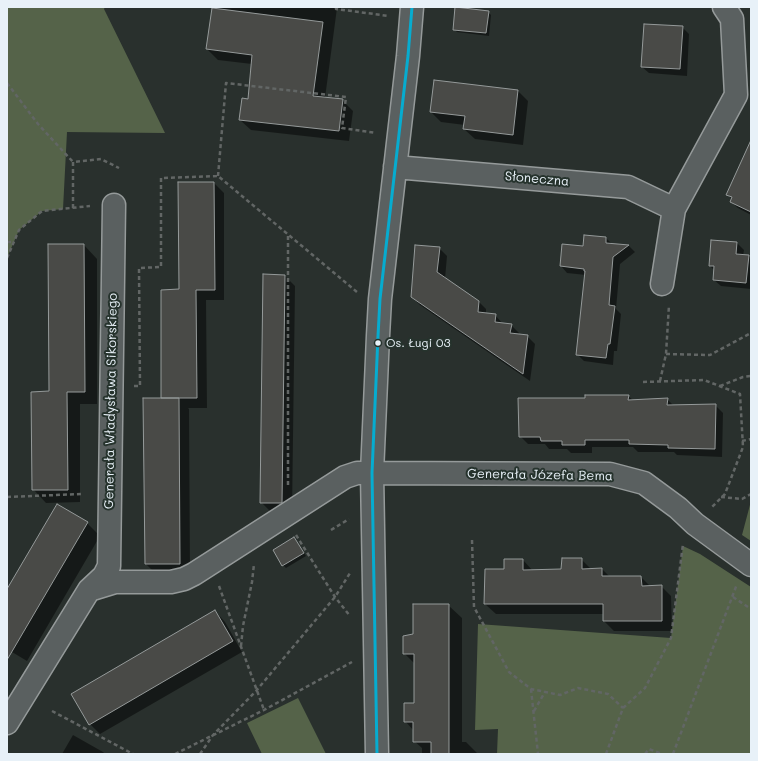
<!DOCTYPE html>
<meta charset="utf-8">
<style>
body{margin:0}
#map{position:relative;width:758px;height:761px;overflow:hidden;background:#29302d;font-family:Mali,sans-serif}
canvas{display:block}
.frame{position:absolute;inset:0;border:8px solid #e8f1f8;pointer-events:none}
</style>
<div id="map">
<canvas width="758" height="761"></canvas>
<div class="frame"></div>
</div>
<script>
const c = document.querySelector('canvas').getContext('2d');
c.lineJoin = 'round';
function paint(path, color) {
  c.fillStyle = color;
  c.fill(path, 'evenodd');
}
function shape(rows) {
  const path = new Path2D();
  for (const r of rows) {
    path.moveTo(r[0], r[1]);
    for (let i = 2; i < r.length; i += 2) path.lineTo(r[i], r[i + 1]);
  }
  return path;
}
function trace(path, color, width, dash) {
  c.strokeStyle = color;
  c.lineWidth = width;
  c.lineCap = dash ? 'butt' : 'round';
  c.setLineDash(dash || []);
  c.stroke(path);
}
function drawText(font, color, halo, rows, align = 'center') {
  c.font = font + ' Mali,sans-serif';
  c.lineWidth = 4;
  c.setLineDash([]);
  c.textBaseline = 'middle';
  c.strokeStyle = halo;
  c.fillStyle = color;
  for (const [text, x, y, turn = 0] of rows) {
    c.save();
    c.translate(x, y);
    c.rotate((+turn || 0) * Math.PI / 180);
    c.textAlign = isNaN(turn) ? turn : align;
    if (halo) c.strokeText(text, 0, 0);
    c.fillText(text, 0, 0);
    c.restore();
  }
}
const green = shape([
 [7,7,105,7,104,9,165,133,67,132,63,209,42,211,19,230,7,258],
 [751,501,751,541,742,535],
 [683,546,700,554,751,587,751,754,497,754,498,729,475,730,478,624,671,638],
 [298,698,326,754,262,754,247,723]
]);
const shadow = shape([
 [213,7,342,7,341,9,337,8,325,98,342,100,353,111,349,141,251,130,240,120,248,100,252,64,218,60,207,49],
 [488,12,491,15,489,36,457,32,454,29],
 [682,27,689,34,687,76,649,73,642,67],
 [518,91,528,101,523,145,475,139,464,129,465,125,441,122,431,112],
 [751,176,751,215,738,208,731,202,732,199,727,194],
 [179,183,214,183,224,193,224,300,206,300,207,408,188,408,189,409,190,574,156,574,146,564,144,399,164,399,180,290],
 [606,238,612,244,629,246,635,252,620,264,616,309,621,314,617,351,614,351,613,365,584,361,577,354,586,275,567,273,561,266,584,247],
 [737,243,744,250,743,256,749,256,751,258,751,289,721,286,714,280,715,271,710,266],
 [84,245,97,259,97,404,80,404,80,502,46,503,33,489,50,392],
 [439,248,447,256,445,279,478,301,486,309,486,314,495,315,503,324,511,325,519,333,519,335,527,336,535,344,530,381,420,305,412,297],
 [285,276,295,286,292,513,271,512,261,502],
 [628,396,633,400,667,399,674,406,715,405,723,413,722,457,677,455,674,452,638,452,633,447,592,447,592,453,571,453,567,449,549,449,545,444,528,444,520,436,586,398],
 [87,523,100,536,27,661,12,652,7,661,7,591],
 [294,538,306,556,286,568,283,565],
 [581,559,592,570,602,569,610,577,641,577,651,587,661,586,671,596,672,631,614,631,604,621,604,614,496,614,485,604,486,570,505,570,523,560,533,571,562,570],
 [448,605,462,618,462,742,466,742,478,754,422,754,422,748,414,741,414,731,405,721,415,704,415,664,404,653,414,635],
 [215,611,225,622,242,652,100,734,90,724],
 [73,735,103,752,105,754,62,754]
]);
const building = shape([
 [455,7,489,11,486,33,453,30,455,7],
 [212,8,323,22,313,96,343,99,339,131,239,120,242,98,248,99,252,55,206,49,212,8],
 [644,24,683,26,680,69,641,67,644,24],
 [434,80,518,90,513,135,463,129,465,116,430,112,434,80],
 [751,140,751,212,730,202,732,197,726,195,751,140],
 [178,182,214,182,215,290,196,290,197,398,161,398,161,290,179,289,178,182],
 [584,235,606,237,606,243,629,245,613,257,609,305,615,306,610,344,608,344,606,358,576,355,585,271,584,271,584,269,560,266,562,244,583,246,584,235],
 [711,240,737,242,736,254,749,255,746,283,713,280,714,266,709,266,711,240],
 [48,244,84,244,85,392,67,392,68,490,32,490,31,392,49,391,48,244],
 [415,245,440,247,437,272,479,301,478,312,496,314,495,322,512,324,510,333,528,335,523,374,411,297,415,245],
 [263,274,285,275,282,503,260,503,263,274],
 [585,395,629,395,628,400,668,398,667,405,716,404,715,449,668,448,668,445,629,444,629,440,585,440,585,445,562,445,562,441,541,441,540,437,519,437,518,398,585,398,585,395],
 [143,398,179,398,180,564,145,564,143,398],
 [57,504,88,522,7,660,7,589,57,504],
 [294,537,304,553,282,566,273,550,294,537],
 [562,558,582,558,582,569,602,568,602,576,641,576,642,586,662,585,662,621,603,621,603,604,484,604,485,569,504,569,504,559,523,559,523,570,561,569,562,558],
 [413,604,449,604,449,754,431,754,431,742,413,742,413,722,404,722,404,703,414,703,414,654,403,654,403,636,413,634,413,604],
 [215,610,233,641,89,725,71,694,215,610]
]);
const path = shape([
 [336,7,336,9,389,16],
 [7,83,38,124,73,162],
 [218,176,226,83,346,97,342,128,376,133],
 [73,208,73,162,101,159,119,168],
 [7,242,14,242],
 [7,258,19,230,42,211,90,206],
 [666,354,710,355,751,333],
 [660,381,666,354,669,305],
 [643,382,704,380,740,394,743,447,725,494,711,508],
 [134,386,140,386,139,268,161,267,161,178,218,176,357,292],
 [720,386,743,377,751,376],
 [742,441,751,439],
 [288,485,288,235],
 [7,497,81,494],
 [721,497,742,499,751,494],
 [331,530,349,519],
 [296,535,335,597,350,616],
 [472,540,474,607,509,672,531,689,560,695,578,688,608,694,623,708],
 [219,586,264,710],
 [733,597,751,609],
 [241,646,243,626,252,582,254,564],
 [531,689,538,754],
 [52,711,133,754],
 [534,711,545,692],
 [175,754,264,710,352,662],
 [200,754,213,735,256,691,335,597,350,573],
 [606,754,623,708,645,688,671,638,683,544],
 [645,754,649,749,662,754],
 [673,754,737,584]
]);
const minor = shape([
 [395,167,628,187,674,209],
 [662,284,674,209,736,95,732,19,724,7],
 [89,590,115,582,171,582,184,579,194,574,345,477,357,473,372,473,610,474,644,483,678,508,695,524,751,565],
 [7,723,89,590,104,576,109,566,114,205],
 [377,754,372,473,378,336,380,299,408,56,412,7]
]);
const bus1 = shape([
 [377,754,372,473,378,336,380,299,408,56,412,7]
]);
const markers = [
 [378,343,3.5,"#e8f1f8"]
];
const busNames = [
 ["Os. Ługi 03",386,343]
];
const streetNames = [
 ["Słoneczna",537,179,5],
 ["Generała Władysława Sikorskiego",111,401,-89],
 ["Generała Józefa Bema",540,475,1]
];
paint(green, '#556349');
paint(shadow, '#0007');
paint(building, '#494a47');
trace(building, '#959a9a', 1);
trace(minor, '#959a9a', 25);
trace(path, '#626665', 2.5, [4, 3]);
trace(minor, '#5a6060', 22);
trace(bus1, '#06acd0', 3);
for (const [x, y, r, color] of markers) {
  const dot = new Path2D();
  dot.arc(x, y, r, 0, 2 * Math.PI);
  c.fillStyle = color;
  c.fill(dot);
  trace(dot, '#26332d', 1.5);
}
drawText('12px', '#e8f1f8', '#26332d', busNames, 'left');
drawText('13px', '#e8f1f8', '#26332d', streetNames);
</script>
